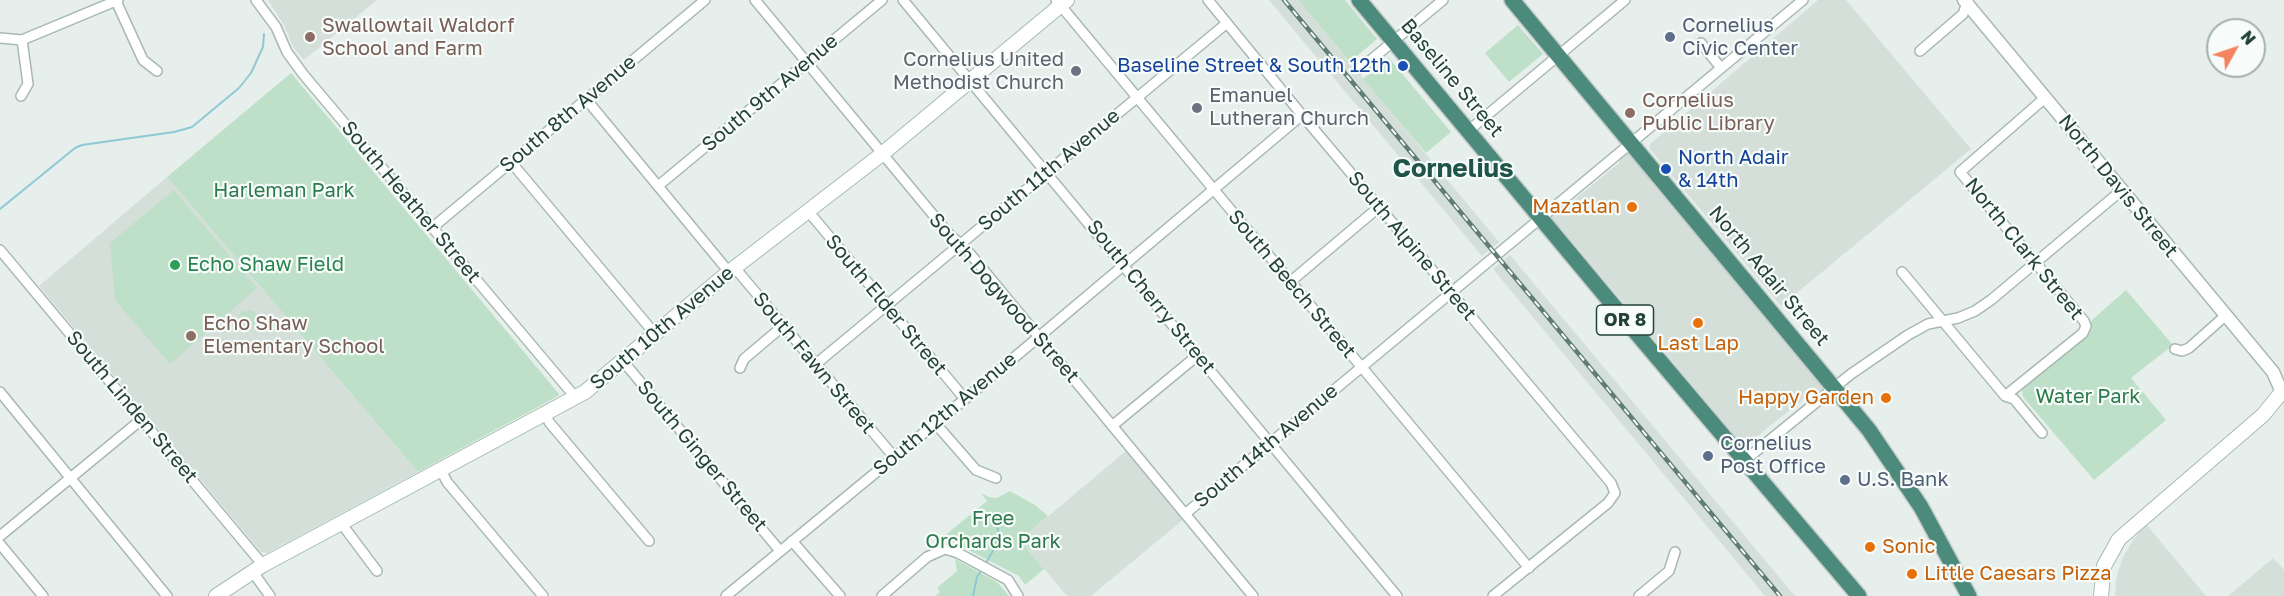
<!DOCTYPE html>
<style>
body{margin:0}
#map{position:relative;width:2284px;height:596px;overflow:hidden;background:#e6efeb;font-family:"Golos Text",sans-serif}
canvas{display:block}
.north{position:absolute;left:2206px;top:18px;width:60px;height:60px;box-sizing:border-box;background:#f7fbf9;border:2px solid #a3b1ad;border-radius:50%;rotate:50deg;font-size:16px;font-weight:700;line-height:24px;text-align:center;color:#24423a}
.north::after{content:'';display:block;margin:auto;width:21px;height:27px;background:#f4845f;clip-path:polygon(50% 0,100% 100%,50% 72%,0 100%)}
</style>
<div id="map">
<canvas width="2284" height="596"></canvas>
<div class="north">N</div>
</div>
<script>
const c = document.querySelector('canvas').getContext('2d');
c.lineJoin = 'round';
function paint(path, color) {
  c.fillStyle = color;
  c.fill(path, 'evenodd');
}
function shape(rows) {
  const path = new Path2D();
  for (const r of rows) {
    path.moveTo(r[0], r[1]);
    for (let i = 2; i < r.length; i += 2) path.lineTo(r[i], r[i + 1]);
  }
  return path;
}
function trace(path, color, width, dash) {
  c.strokeStyle = color;
  c.lineWidth = width;
  c.lineCap = dash ? 'butt' : 'round';
  c.setLineDash(dash || []);
  c.stroke(path);
}
function drawText(font, color, halo, rows, align = 'center') {
  c.font = font + ' "Golos Text",sans-serif';
  c.lineWidth = 4.5;
  c.setLineDash([]);
  c.textBaseline = 'middle';
  c.strokeStyle = halo;
  c.fillStyle = color;
  for (const [text, x, y, turn = 0] of rows) {
    c.save();
    c.translate(x, y);
    c.rotate((+turn || 0) * Math.PI / 180);
    c.textAlign = isNaN(turn) ? turn : align;
    if (halo) c.strokeText(text, 0, 0);
    c.fillText(text, 0, 0);
    c.restore();
  }
}
const built = shape([
 [268,0,377,0,304,60,293,47,285,27],
 [1269,0,1298,0,1499,242,1482,256],
 [1818,0,1846,0,1971,149,1781,306,1650,149,1650,144],
 [1629,152,1814,375,1819,377,1823,383,1822,389,1817,393,1811,393,1745,446,1740,446,1736,437,1562,229,1556,227,1551,221,1552,215,1562,210,1619,163,1620,158],
 [167,177,418,472,267,553,261,552,39,286],
 [1510,255,1795,596,1765,596,1493,269],
 [1127,450,1184,519,1091,596,1067,596,1020,540],
 [2146,524,2206,596,2115,596,2116,580,2122,559,2133,540],
 [2273,558,2284,570,2284,596,2228,596]
]);
const green = shape([
 [1298,0,1345,0,1377,39,1350,62],
 [1518,25,1543,54,1509,82,1485,53],
 [1389,58,1451,132,1426,153,1363,79],
 [291,73,559,394,558,396,418,472,167,177],
 [174,190,257,288,170,364,115,300,110,243],
 [2126,290,2173,345,2131,378,2166,420,2094,480,2023,397,2022,391,2024,385,2090,327,2092,320],
 [252,310,261,319,258,325,250,329,238,318,241,312],
 [1010,491,1035,505,1048,516,1020,540,1044,569,1025,585,1019,576,943,537,987,501,981,493,989,497,997,498],
 [955,559,997,582,1009,596,935,596,940,592,937,588,957,571]
]);
const stream = shape([
 [0,209,75,148,82,145,174,132,192,127,239,88,251,73,263,47,264,34],
 [986,563,995,547,999,533,993,513],
 [973,596,977,577,983,568]
]);
const minor = shape([
 [256,0,276,27,287,52,303,74,576,398],
 [755,0,949,234,967,250,1253,596],
 [903,0,1397,596],
 [1056,0,1529,568],
 [1208,0,1302,115,1611,483,1615,493,1608,503,1493,596],
 [116,1,143,60,157,71],
 [0,38,22,40,28,84,21,96],
 [22,40,118,0],
 [1701,43,1721,68],
 [1920,51,1963,14,1968,0],
 [1360,69,1443,0],
 [586,99,729,272],
 [1468,131,1625,0],
 [511,162,655,334],
 [658,186,882,0],
 [808,211,965,399],
 [432,228,705,0],
 [0,250,263,565],
 [735,268,894,457],
 [1902,272,2005,396],
 [1290,282,1379,207],
 [2175,349,2182,351,2189,348,2225,316],
 [623,361,780,551],
 [816,364,1227,23],
 [740,368,744,359,783,326],
 [0,392,167,596],
 [2005,396,2083,333,2086,326,2084,321,1960,172,2046,97],
 [2005,396,2014,399,2042,433],
 [546,414,549,422,649,541],
 [935,423,976,470,996,478],
 [1112,426,1198,355],
 [1744,461,1851,374,1908,335,1928,324,1958,318,1975,311,1991,300,2122,190],
 [441,470,447,482,543,596],
 [1185,514,1803,0],
 [341,523,377,571],
 [0,536,142,419],
 [792,541,840,596],
 [0,544,43,596],
 [252,571,270,596],
 [726,596,965,399,1302,115],
 [882,596,927,557,945,549,958,553,1008,580,1018,596],
 [1639,596,1669,571,1675,552]
]);
const tertiary = shape([
 [1964,0,2273,372,2281,390]
]);
const secondary = shape([
 [216,596,263,565,585,392,729,272,882,154,1067,0],
 [2101,596,2104,566,2119,539,2263,415,2281,393]
]);
const trunk = shape([
 [1359,0,1638,335,1859,596],
 [1512,0,1869,430,1921,507,1969,596]
]);
const rail = shape([
 [1284,0,1780,596]
]);
const markers = [
 [310,37,6,"#8d6e63"],
 [1670,37,6,"#5c6f8a"],
 [1403,66,6,"#1a4fb4"],
 [1076,71,6,"#6b7280"],
 [1197,108,6,"#6b7280"],
 [1630,113,6,"#8d6e63"],
 [1666,169,6,"#1a4fb4"],
 [1632,207,6,"#e8710a"],
 [175,265,6,"#2e9e5b"],
 [1698,323,6,"#e8710a"],
 [191,336,6,"#8d6e63"],
 [1886,398,6,"#e8710a"],
 [1708,456,6,"#5c6f8a"],
 [1845,480,6,"#5c6f8a"],
 [1870,547,6,"#e8710a"],
 [1912,574,6,"#e8710a"]
];
const shields = [
 [1625,320,57]
];
const shieldNames = [
 ["OR 8",1625,320]
];
const educationNames = [
 ["Swallowtail Waldorf",322,26],
 ["School and Farm",322,49],
 ["Cornelius",1642,101],
 ["Public Library",1642,124],
 ["Echo Shaw",203,324],
 ["Elementary School",203,347]
];
const serviceNames = [
 ["Cornelius",1682,26],
 ["Civic Center",1682,49],
 ["Cornelius",1720,444],
 ["Post Office",1720,467],
 ["U.S. Bank",1857,480]
];
const worshipNames = [
 ["Cornelius United",1064,60],
 ["Methodist Church",1064,83],
 ["Emanuel",1209,96,"left"],
 ["Lutheran Church",1209,119,"left"]
];
const transitNames = [
 ["Baseline Street & South 12th",1391,66],
 ["North Adair",1678,158,"left"],
 ["& 14th",1678,181,"left"]
];
const streetNames = [
 ["Baseline Street",1452,78,50],
 ["South 9th Avenue",770,93,-40],
 ["South 8th Avenue",568,114,-40],
 ["South 11th Avenue",1049,170,-40],
 ["North Davis Street",2118,186,51],
 ["South Heather Street",411,202,50],
 ["South Alpine Street",1412,246,50],
 ["North Clark Street",2024,249,51],
 ["North Adair Street",1769,276,50],
 ["South Beech Street",1292,284,50],
 ["South Cherry Street",1151,297,51],
 ["South Dogwood Street",1004,298,49],
 ["South Elder Street",886,305,50],
 ["South 10th Avenue",662,328,-40],
 ["South Fawn Street",814,363,50],
 ["South Linden Street",132,407,50],
 ["South 12th Avenue",945,414,-40],
 ["South 14th Avenue",1266,446,-40],
 ["South Ginger Street",702,456,50]
];
const parkNames = [
 ["Harleman Park",284,191],
 ["Water Park",2088,397],
 ["Free",993,519],
 ["Orchards Park",993,542]
];
const foodNames = [
 ["Mazatlan",1620,207],
 ["Last Lap",1698,344,"center"],
 ["Happy Garden",1874,398],
 ["Sonic",1882,547,"left"],
 ["Little Caesars Pizza",1924,574,"left"]
];
const leisureNames = [
 ["Echo Shaw Field",187,265]
];
const districtNames = [
 ["Cornelius",1453,169]
];
paint(built, '#d4dfda');
paint(green, '#bfe0c8');
trace(stream, '#8ec9d4', 2);
trace(minor, '#a8b8b2', 12);
trace(tertiary, '#a8b8b2', 15);
trace(secondary, '#a4bbb3', 16);
trace(trunk, '#c2cac8', 18);
trace(minor, '#fff', 9);
trace(tertiary, '#fff', 12);
trace(secondary, '#fff', 14);
trace(trunk, '#4c8a7c', 15);
trace(rail, '#5f7d75', 4.5);
trace(rail, '#f7fbf9', 2, [7]);
for (const [x, y, r, color] of markers) {
  const dot = new Path2D();
  dot.arc(x, y, r, 0, 2 * Math.PI);
  c.fillStyle = color;
  c.fill(dot);
  trace(dot, '#f7fbf9', 2);
}
for (const [x, y, w] of shields) {
  const box = new Path2D();
  box.roundRect(x - w / 2, y - 15, w, 30, 4.5);
  c.fillStyle = '#f7fbf9';
  c.fill(box);
  trace(box, '#24423a', 1.5);
}
drawText('bold 18px', '#24423a', null, shieldNames);
drawText('20px', '#785e54', '#f7fbf9', educationNames, 'left');
drawText('20px', '#4e5e75', '#f7fbf9', serviceNames, 'left');
drawText('20px', '#5b616d', '#f7fbf9', worshipNames, 'right');
drawText('20px', '#164399', '#f7fbf9', transitNames, 'right');
drawText('20px', '#24423a', '#f7fbf9', streetNames);
drawText('20px', '#2d7a4b', '#f7fbf9', parkNames);
drawText('20px', '#c56008', '#f7fbf9', foodNames, 'right');
drawText('20px', '#27864d', '#f7fbf9', leisureNames, 'left');
drawText('bold 26px', '#1f5548', '#f7fbf9', districtNames);
</script>
